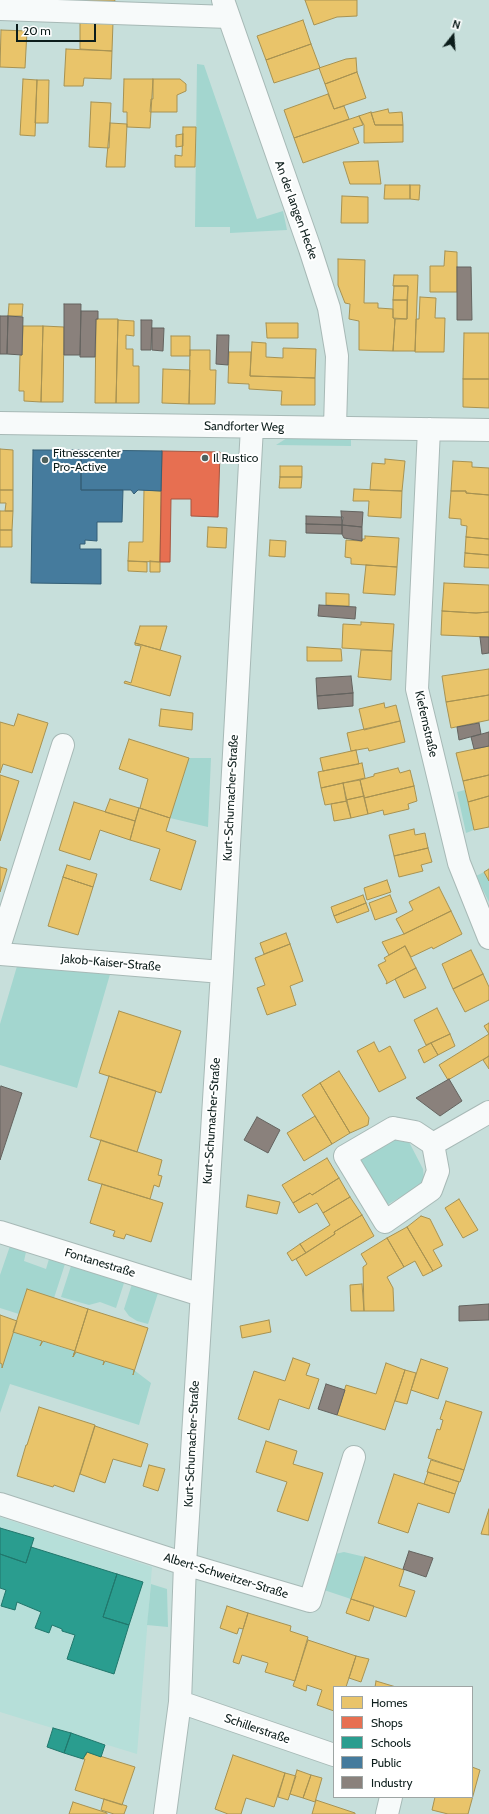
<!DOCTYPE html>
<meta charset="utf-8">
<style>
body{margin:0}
#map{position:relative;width:489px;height:1814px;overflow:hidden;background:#c7dfdb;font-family:Cabin,sans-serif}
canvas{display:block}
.legend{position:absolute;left:333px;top:1686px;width:140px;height:112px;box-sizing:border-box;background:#fff;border:1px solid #9ea5a4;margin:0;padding:5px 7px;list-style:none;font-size:12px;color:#0c1d1b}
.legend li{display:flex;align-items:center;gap:8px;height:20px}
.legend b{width:20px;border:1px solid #9ea5a4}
.north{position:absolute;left:433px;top:16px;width:40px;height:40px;-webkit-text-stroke:3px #fff;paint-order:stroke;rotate:17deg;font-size:11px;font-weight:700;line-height:16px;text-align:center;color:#0c1d1b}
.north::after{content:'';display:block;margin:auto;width:14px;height:18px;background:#0c1d1b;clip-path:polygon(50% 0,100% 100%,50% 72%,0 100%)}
.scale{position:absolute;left:16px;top:24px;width:80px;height:18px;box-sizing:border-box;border:2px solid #0c1d1b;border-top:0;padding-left:5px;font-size:12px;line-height:14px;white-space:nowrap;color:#0c1d1b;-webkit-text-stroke:3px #fff;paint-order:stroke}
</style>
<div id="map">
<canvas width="489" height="1814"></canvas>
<ul class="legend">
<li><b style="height:11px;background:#e9c46a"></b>Homes</li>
<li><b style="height:11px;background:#e76f51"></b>Shops</li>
<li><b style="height:11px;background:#2a9d8f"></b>Schools</li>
<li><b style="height:11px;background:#457b9d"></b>Public</li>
<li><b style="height:11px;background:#8a817c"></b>Industry</li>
</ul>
<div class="north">N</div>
<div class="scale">20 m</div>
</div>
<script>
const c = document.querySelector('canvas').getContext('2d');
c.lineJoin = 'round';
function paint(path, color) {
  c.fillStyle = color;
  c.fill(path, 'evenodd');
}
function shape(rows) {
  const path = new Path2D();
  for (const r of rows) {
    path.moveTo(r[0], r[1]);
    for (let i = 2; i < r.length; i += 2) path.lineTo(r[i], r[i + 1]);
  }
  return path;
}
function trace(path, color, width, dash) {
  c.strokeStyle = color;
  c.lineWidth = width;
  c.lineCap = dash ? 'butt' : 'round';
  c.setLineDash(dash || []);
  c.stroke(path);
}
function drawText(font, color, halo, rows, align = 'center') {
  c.font = font + ' Cabin,sans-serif';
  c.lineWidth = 4;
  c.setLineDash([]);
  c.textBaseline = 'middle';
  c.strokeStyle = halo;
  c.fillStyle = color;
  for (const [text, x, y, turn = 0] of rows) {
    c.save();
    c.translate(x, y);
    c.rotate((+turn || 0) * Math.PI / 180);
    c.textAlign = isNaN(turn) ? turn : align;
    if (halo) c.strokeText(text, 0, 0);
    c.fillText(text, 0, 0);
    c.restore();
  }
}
const built = shape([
 [0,1517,152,1567,137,1754,0,1712]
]);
const green = shape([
 [197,64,204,65,257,219,283,211,287,230,230,233,230,227,195,227],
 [287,438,351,440,351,446,276,445],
 [189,758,211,758,208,827,170,818],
 [465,790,474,830,466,833,457,792],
 [484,872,489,881,489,902,476,876],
 [20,956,113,964,77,1088,0,1065,0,1024],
 [389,1138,409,1142,423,1169,424,1179,418,1187,385,1206,356,1157],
 [10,1246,26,1252,24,1261,46,1269,49,1259,65,1264,54,1298,27,1289,19,1314,0,1308,0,1275],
 [71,1266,124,1283,116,1308,100,1302,89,1305,61,1297],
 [132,1284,158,1293,148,1324,137,1321,129,1316,124,1309],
 [13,1332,134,1370,151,1383,139,1425,10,1384,0,1413,0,1363,2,1364],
 [344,1552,365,1557,351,1599,324,1590,335,1554],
 [151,1584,167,1589,168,1627,147,1625]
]);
const homes = shape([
 [81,0,115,0,114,3,81,2,81,0],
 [305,0,357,0,357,16,337,17,314,25,305,0],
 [303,20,311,44,266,60,257,36,303,20],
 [80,21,113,22,112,51,80,49,80,21],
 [1,30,27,31,25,68,0,67,1,30],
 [311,44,320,68,274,83,266,60,311,44],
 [66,49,112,51,111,79,84,78,83,86,64,86,66,49],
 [356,58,357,72,325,84,319,68,346,59,356,58],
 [357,72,366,98,334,109,325,84,357,72],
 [23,79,37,80,35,136,20,135,23,79],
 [124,79,153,79,150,128,127,127,127,112,123,112,124,79],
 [153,79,180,79,186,84,186,91,177,95,177,112,150,112,151,99,153,99,153,79],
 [37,80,49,80,48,123,35,123,37,80],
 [328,94,334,109,344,106,349,119,294,138,284,110,328,94],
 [91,102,111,103,109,148,89,147,91,102],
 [388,109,389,113,402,112,403,125,375,125,371,113,388,109],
 [371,112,375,125,403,125,403,142,364,143,364,125,359,116,371,112],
 [359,116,363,125,353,128,359,143,303,163,294,138,359,116],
 [110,123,127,124,125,167,106,167,110,123],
 [183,127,196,127,195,167,175,167,175,155,182,156,183,127],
 [183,134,183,146,176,147,176,135,183,134],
 [378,161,381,184,350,184,343,162,378,161],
 [385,185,410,185,410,199,384,199,385,185],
 [410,185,420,185,419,200,410,199,410,185],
 [342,196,368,197,368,223,341,223,342,196],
 [445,251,457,252,457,292,430,292,430,266,444,266,445,251],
 [338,259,365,260,364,303,378,303,378,308,393,309,393,318,395,319,393,351,359,350,359,321,349,319,350,304,345,303,338,285,338,259],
 [394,275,418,275,415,351,393,351,395,319,407,319,408,286,393,286,394,275],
 [394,286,408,286,407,300,393,300,394,286],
 [420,297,436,298,435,318,445,318,444,352,415,352,416,319,419,319,420,297],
 [393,300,407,300,407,319,393,318,393,300],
 [9,304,23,304,22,316,8,316,9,304],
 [96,319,118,319,116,403,95,403,96,319],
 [118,320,134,321,134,336,126,335,126,349,133,349,133,366,139,366,139,403,116,403,118,320],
 [266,323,298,323,298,338,267,338,266,323],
 [23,326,43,326,41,402,24,401,24,391,19,391,20,355,22,355,23,326],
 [43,326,64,327,63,402,41,402,43,326],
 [464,333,489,333,489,379,463,379,464,333],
 [171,336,190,336,190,356,171,356,171,336],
 [252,342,266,343,266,357,283,358,283,348,316,349,315,378,250,376,252,342],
 [190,350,210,350,210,370,216,370,215,404,189,404,190,350],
 [229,352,251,352,250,376,315,378,315,405,281,405,282,391,249,389,249,384,228,383,229,352],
 [163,369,190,370,189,404,162,403,163,369],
 [463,379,489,379,489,408,463,407,463,379],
 [0,449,13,450,13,490,0,490,0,449],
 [385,459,405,461,402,491,370,490,372,463,385,464,385,459],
 [453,461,472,462,472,467,489,468,489,495,466,493,466,491,451,491,453,461],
 [280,466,302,466,302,477,280,477,280,466],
 [280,477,302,477,301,488,279,488,280,477],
 [354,489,402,491,401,518,368,516,369,501,353,501,354,489],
 [0,490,13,490,13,511,5,511,6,503,0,503,0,490],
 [144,490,161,491,160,562,128,561,129,542,143,542,144,490],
 [451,491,466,491,466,493,489,495,489,539,466,537,467,526,461,525,461,519,449,518,451,491],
 [0,511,13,511,12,530,0,530,0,511],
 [208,527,227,528,226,548,207,547,208,527],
 [0,530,12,530,12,547,0,547,0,530],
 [365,536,399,538,397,567,351,564,351,558,345,557,346,540,362,541,362,539,365,539,365,536],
 [466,537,489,539,489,555,465,553,466,537],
 [270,540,286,541,285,557,269,556,270,540],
 [465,553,489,555,489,568,464,567,465,553],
 [128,561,147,562,147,572,128,571,128,561],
 [150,561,160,562,160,572,150,572,150,561],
 [366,565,397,567,395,595,363,593,366,565],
 [444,583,489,585,489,612,476,613,442,611,444,583],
 [326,593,349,594,349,606,326,605,326,593],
 [442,611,476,613,489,612,489,637,441,635,442,611],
 [361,622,394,624,392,651,342,648,343,624,361,625,361,622],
 [140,626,167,626,160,650,135,643,140,626],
 [135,643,181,656,170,696,124,683,125,681,131,683,141,646,135,645,135,643],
 [307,647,341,649,342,661,307,661,307,647],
 [361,650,392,651,391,680,358,677,361,650],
 [489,669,489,695,446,702,442,676,489,669],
 [489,695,489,720,451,728,446,702,489,695],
 [384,703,385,708,396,705,400,721,364,730,359,709,384,703],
 [161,709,193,713,192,730,159,726,161,709],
 [18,714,48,723,32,773,3,764,0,773,0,722,14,726,18,714],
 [400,721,405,742,369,751,368,748,351,751,347,733,400,721],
 [129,739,189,758,170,818,140,808,148,779,119,769,129,739],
 [489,746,489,775,463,781,456,753,489,746],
 [356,750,359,764,323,771,320,758,356,750],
 [362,763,365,778,321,788,318,772,362,763],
 [398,768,400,773,410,770,414,786,364,798,360,780,374,776,374,774,398,768],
 [0,775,19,781,0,841,0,775],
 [489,775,489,796,468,802,463,781,489,775],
 [360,780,364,796,346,800,343,783,360,780],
 [343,783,347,801,325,805,321,788,343,783],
 [414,786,417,801,408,804,409,809,384,815,383,810,368,814,364,798,414,786],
 [364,796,368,814,351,818,346,800,364,796],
 [489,796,489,827,474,830,468,802,489,796],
 [110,799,139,808,135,821,105,812,110,799],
 [347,801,351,818,334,821,331,804,347,801],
 [74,802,135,821,130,840,100,830,90,860,59,850,74,802],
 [139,808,170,818,166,831,196,841,181,890,150,880,160,849,130,840,139,808],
 [414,829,415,835,425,833,428,848,394,856,389,835,414,829],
 [428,848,432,862,421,865,423,871,399,877,394,856,428,848],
 [67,865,97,874,93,887,63,877,67,865],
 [0,867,7,869,0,892,0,867],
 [489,869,489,881,484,872,489,869],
 [63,877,93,887,78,935,48,926,63,877],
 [387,880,391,892,367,900,364,888,387,880],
 [439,887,451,911,404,934,396,919,413,910,409,902,439,887],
 [363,895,366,903,334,916,331,907,363,895],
 [390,895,397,912,375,920,369,903,390,895],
 [366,903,369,911,337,923,334,916,366,903],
 [451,911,462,934,433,949,432,947,411,957,405,946,389,955,382,942,404,934,451,911],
 [286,933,290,944,264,954,260,943,286,933],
 [290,944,303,981,290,986,296,1005,267,1015,257,988,265,985,255,958,290,944],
 [405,946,416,968,386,984,387,982,378,965,386,961,384,958,405,946],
 [471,950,483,974,453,989,442,964,471,950],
 [416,968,426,988,404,998,395,979,416,968],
 [483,974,489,987,489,1000,465,1012,453,989,483,974],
 [437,1008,450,1034,426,1045,414,1020,437,1008],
 [119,1011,181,1031,161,1093,99,1073,119,1011],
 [489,1023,489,1056,448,1080,439,1065,489,1034,484,1026,489,1023],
 [450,1034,455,1046,438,1055,431,1043,450,1034],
 [374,1042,379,1052,390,1046,406,1078,379,1092,357,1051,374,1042],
 [431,1043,438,1055,424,1063,418,1050,431,1043],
 [489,1056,489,1069,483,1060,489,1056],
 [339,1071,369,1118,368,1125,350,1133,320,1083,339,1071],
 [109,1076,156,1091,137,1152,90,1137,109,1076],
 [320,1083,350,1133,332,1144,302,1095,320,1083],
 [315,1116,332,1144,304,1161,287,1133,315,1116],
 [101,1140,162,1160,158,1175,162,1176,159,1187,154,1185,150,1199,88,1180,101,1140],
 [327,1158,339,1178,312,1195,310,1193,293,1203,282,1185,327,1158],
 [339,1178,350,1197,323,1213,317,1203,299,1213,293,1203,310,1193,312,1195,339,1178],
 [102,1184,163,1203,151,1242,126,1234,124,1239,113,1236,115,1231,90,1223,102,1184],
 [248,1195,280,1202,277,1214,246,1207,248,1195],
 [350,1197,362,1215,334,1232,335,1234,306,1253,300,1244,330,1225,323,1213,350,1197],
 [459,1199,478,1230,463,1238,445,1208,459,1199],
 [362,1215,374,1236,306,1276,296,1259,335,1234,334,1232,362,1215],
 [421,1216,430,1219,443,1245,433,1250,442,1266,433,1271,407,1227,421,1216],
 [407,1227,433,1271,423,1276,415,1261,404,1267,387,1238,407,1227],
 [387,1238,404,1267,387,1277,393,1288,394,1311,364,1311,363,1267,367,1264,361,1254,387,1238],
 [300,1244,306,1253,292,1261,287,1253,300,1244],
 [362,1284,364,1311,351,1311,350,1285,362,1284],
 [27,1289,88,1309,73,1357,75,1351,43,1341,40,1346,42,1341,13,1332,27,1289],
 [88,1309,148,1328,133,1375,134,1370,105,1361,103,1365,104,1361,76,1352,73,1357,88,1309],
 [0,1315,17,1321,2,1368,2,1364,0,1363,0,1315],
 [269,1320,271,1332,242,1338,240,1326,269,1320],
 [293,1358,310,1364,306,1375,319,1379,309,1409,279,1399,269,1430,238,1419,254,1371,285,1381,293,1358],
 [421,1359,448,1368,438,1399,411,1390,421,1359],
 [386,1363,405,1370,385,1430,337,1415,346,1385,376,1394,386,1363],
 [405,1370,416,1373,407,1404,395,1401,405,1370],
 [446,1401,482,1412,464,1470,428,1458,437,1429,440,1430,443,1420,440,1419,446,1401],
 [39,1407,95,1425,74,1492,54,1485,53,1487,17,1476,26,1445,27,1445,39,1407],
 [95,1426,148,1444,141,1467,113,1459,105,1483,80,1474,95,1426],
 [266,1441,297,1451,293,1464,323,1473,308,1521,277,1511,287,1482,256,1472,266,1441],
 [431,1460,464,1470,460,1482,427,1472,431,1460],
 [149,1465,165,1469,158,1491,143,1486,149,1465],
 [428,1472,459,1482,455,1494,424,1484,428,1472],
 [394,1474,455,1494,449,1513,418,1503,408,1533,378,1523,394,1474],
 [489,1509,489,1535,481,1534,489,1509],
 [365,1557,404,1570,399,1586,415,1591,406,1617,351,1599,365,1557],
 [351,1599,374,1606,369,1621,346,1613,351,1599],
 [227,1606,248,1613,243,1629,239,1628,237,1634,220,1628,227,1606],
 [248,1613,291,1626,290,1631,308,1637,295,1681,265,1672,268,1663,242,1655,239,1664,233,1662,248,1613],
 [308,1640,356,1656,346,1687,334,1687,334,1711,317,1705,322,1690,307,1685,306,1691,293,1686,308,1640],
 [356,1656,369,1659,361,1682,349,1678,356,1656],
 [376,1681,396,1687,375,1687,376,1681],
 [87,1752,135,1767,122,1805,75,1790,85,1759,83,1759,84,1755,86,1755,87,1752],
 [233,1755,285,1773,274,1807,246,1798,241,1814,228,1814,215,1809,233,1755],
 [472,1767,480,1770,468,1814,448,1814,432,1810,435,1797,472,1797,472,1767],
 [297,1770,311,1775,303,1798,290,1794,297,1770],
 [285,1773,296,1776,288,1800,278,1797,285,1773],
 [311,1775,322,1778,315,1802,303,1798,311,1775],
 [104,1799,127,1806,124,1814,114,1814,101,1810,104,1799],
 [316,1800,355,1813,355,1814,312,1814,316,1800],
 [73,1802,107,1813,107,1814,69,1814,73,1802]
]);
const shops = shape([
 [162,451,220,452,218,517,191,516,191,499,171,499,170,562,160,562,162,451]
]);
const schools = shape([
 [0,1528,34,1538,26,1563,0,1554,0,1528],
 [31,1547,117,1574,103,1617,129,1625,114,1674,67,1659,75,1635,62,1631,62,1629,52,1625,49,1633,35,1628,41,1612,17,1602,15,1610,1,1606,6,1590,0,1588,0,1554,26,1563,31,1547],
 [117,1574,143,1582,129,1625,103,1617,117,1574],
 [53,1728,71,1733,64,1753,47,1747,53,1728],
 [71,1733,105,1745,101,1757,87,1752,83,1759,64,1753,71,1733]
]);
const public = shape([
 [33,450,81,450,81,490,123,490,122,522,97,522,97,541,85,540,85,544,80,544,80,549,101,549,101,584,31,583,33,450],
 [81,450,162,451,161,491,138,490,134,494,131,490,81,490,81,450]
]);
const industry = shape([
 [457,267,471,267,472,320,457,320,457,267],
 [64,304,81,304,80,355,64,355,64,304],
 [81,311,98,311,98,319,96,319,95,357,80,357,81,311],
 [0,316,8,316,7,354,0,354,0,316],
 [8,316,23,317,22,355,7,354,8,316],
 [141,320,152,320,151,350,141,350,141,320],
 [152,328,164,328,163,351,152,350,152,328],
 [217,335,229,335,228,365,216,364,217,335],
 [341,511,363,512,362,527,342,525,341,511],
 [306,516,341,517,343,517,342,525,306,524,306,516],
 [306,524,342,525,342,534,306,533,306,524],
 [342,525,362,527,362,541,344,538,342,534,342,525],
 [319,605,356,607,355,619,318,616,319,605],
 [480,637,489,637,489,653,482,654,480,637],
 [351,676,353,693,317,696,316,678,351,676],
 [353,693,353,706,318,709,317,696,353,693],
 [479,723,481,734,459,740,457,727,479,723],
 [489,732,489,746,474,749,471,737,489,732],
 [449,1079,462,1101,440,1116,416,1098,449,1079],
 [1,1086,22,1093,0,1160,0,1088,1,1086],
 [257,1117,280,1130,268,1153,244,1140,257,1117],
 [489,1304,489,1320,459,1321,459,1306,489,1304],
 [326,1384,345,1390,337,1415,318,1409,326,1384],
 [409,1551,433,1558,426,1577,403,1569,409,1551]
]);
const minor = shape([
 [223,0,310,249,329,308,337,356,335,427],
 [0,9,229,17],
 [0,423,489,430],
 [429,429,417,689,459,863,489,938],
 [0,944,63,745],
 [0,954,222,972],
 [393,1128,415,1132,433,1144,438,1171,431,1190,385,1222,345,1156,393,1128],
 [433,1144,489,1112],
 [0,1232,201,1295],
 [0,1504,185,1564,310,1601,354,1457],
 [180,1702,334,1755],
 [165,1814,180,1702,185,1564,222,972,252,427],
 [387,1814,391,1797]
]);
const markers = [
 [205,458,4,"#4d615e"],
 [45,460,4,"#4d615e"]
];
const streetNames = [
 ["An der langen Hecke",296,210,70],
 ["Sandforter Weg",244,427,1],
 ["Kiefernstraße",426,724,77],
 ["Kurt-Schumacher-Straße",231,798,-87],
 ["Jakob-Kaiser-Straße",111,963,5],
 ["Kurt-Schumacher-Straße",212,1121,-86],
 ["Fontanestraße",100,1263,17],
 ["Kurt-Schumacher-Straße",192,1444,-87],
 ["Albert-Schweitzer-Straße",226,1576,17],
 ["Schillerstraße",257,1729,19]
];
const poiNames = [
 ["Fitnesscenter",53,453],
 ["Pro-Active",53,467],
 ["Il Rustico",213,458]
];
paint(built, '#b6dfd9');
paint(green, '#a3d6cf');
paint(homes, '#e9c46a');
trace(homes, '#a79252', 1);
paint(shops, '#e76f51');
trace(shops, '#a55641', 1);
paint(schools, '#2a9d8f');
trace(schools, '#21776c', 1);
paint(public, '#457b9d');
trace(public, '#345f76', 1);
paint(industry, '#8a817c');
trace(industry, '#64635f', 1);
trace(minor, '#a7b9b6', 24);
trace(minor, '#f7fafa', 22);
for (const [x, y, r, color] of markers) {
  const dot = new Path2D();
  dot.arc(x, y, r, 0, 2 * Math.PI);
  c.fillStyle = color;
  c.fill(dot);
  trace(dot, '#fff', 1.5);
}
drawText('12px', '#0c1d1b', '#fff', streetNames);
drawText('12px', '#0c1d1b', '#fff', poiNames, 'left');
</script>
